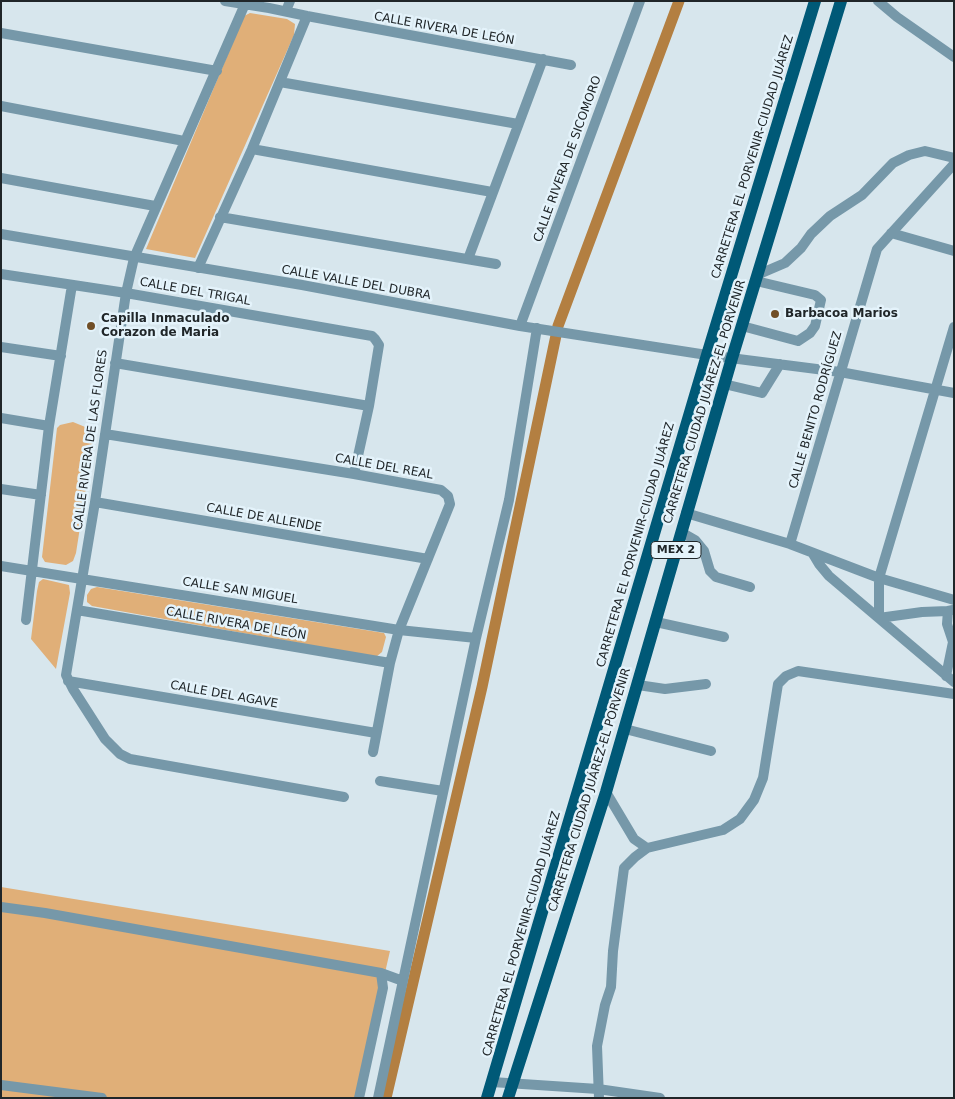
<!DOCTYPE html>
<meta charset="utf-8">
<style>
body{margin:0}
#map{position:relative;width:955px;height:1099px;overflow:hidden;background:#d7e6ed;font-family:"DejaVu Sans",sans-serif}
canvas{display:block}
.frame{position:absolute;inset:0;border:2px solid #202629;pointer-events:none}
</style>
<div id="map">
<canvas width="955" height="1099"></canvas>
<div class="frame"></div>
</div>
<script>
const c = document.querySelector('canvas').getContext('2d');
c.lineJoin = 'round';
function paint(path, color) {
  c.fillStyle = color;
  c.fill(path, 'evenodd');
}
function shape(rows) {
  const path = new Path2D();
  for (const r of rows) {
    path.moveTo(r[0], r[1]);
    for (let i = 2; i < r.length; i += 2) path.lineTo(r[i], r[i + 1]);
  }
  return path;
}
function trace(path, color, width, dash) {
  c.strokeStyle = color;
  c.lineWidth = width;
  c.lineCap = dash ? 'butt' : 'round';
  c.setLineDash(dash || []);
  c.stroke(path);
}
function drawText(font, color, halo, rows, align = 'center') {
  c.font = font + ' "DejaVu Sans",sans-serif';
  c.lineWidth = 5;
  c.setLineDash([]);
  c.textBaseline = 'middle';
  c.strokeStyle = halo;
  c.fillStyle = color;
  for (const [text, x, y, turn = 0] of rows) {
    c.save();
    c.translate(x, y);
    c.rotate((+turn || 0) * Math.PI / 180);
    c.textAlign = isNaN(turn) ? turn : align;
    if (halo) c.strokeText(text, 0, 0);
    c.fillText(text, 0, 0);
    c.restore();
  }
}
const green = shape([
 [250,13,287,19,295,24,294,35,195,258,146,249,244,16],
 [73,422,95,431,76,553,73,561,66,565,45,562,42,557,57,428,60,425],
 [43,579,69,585,70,593,56,669,31,639,37,591,39,582],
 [97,587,384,633,386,637,382,652,376,657,92,606,87,602,87,595,91,589],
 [1,887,390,951,356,1098,1,1098]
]);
const canal = shape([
 [386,1098,482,687,558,326,679,1]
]);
const minor = shape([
 [225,1,269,8,307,16,571,65],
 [878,1,897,17,954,57],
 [245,4,134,258,126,293,95,502,66,675,73,689,105,739,120,754,130,759,344,797],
 [286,11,290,1],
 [1,33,217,71],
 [280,82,518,124],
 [1,106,184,141],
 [252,149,492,192],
 [1,178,155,206],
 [220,217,496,264],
 [891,233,954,251],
 [1,234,302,285,520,326,707,355,840,372,954,393],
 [468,259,543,59],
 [198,268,252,149,307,16],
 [1,274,126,293,372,336,375,339,379,345,369,406,354,474],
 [757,275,785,263,801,248,811,234,830,216,862,195,893,163,909,155,925,151,954,158],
 [520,326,640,1],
 [742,326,798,341,810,333,815,326,821,300,815,295,756,281],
 [1,347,61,356],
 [115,363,369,406],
 [724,384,762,393,780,364],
 [1,418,49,426],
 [105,434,354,474,441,490,448,496,450,504,399,630,390,663,373,752],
 [1,489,41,495],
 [95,502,428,559],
 [686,513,790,544,879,578,954,600],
 [681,532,695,540,704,551,710,571,716,577,750,587],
 [790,544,877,249,954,164],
 [813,554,819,564,829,576,954,682],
 [1,566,399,630,476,638],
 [77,610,390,663],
 [948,611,922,612,879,618,879,578,954,327],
 [26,620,49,426,72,285],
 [656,622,724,637],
 [946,676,953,642,947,624,948,611,953,610],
 [68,681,376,733],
 [638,685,665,689,706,684],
 [625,729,711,751],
 [380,781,443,791],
 [606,792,634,839,647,848],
 [1,907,45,913,381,973,383,988,359,1098],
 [381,973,403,981],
 [492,1082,598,1089,660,1098],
 [1,1085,102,1098],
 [378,1098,476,638,509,500,537,328],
 [599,1098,597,1046,605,1005,611,987,613,951,624,868,635,857,647,848,723,830,740,819,754,800,763,778,778,684,786,676,798,671,954,694]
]);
const major = shape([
 [487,1098,707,355,815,1],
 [508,1098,606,792,732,358,841,1]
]);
const markers = [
 [775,314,5,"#714f27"],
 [91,326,5,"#714f27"]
];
const shields = [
 [676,550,50]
];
const shieldNames = [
 ["MEX 2",676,550]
];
const streetNames = [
 ["CALLE RIVERA DE LEÓN",444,29,10],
 ["CARRETERA EL PORVENIR-CIUDAD JUÁREZ",753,157,-73],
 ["CALLE RIVERA DE SICOMORO",568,159,-70],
 ["CALLE VALLE DEL DUBRA",356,283,10],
 ["CALLE DEL TRIGAL",195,292,10],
 ["CARRETERA CIUDAD JUÁREZ-EL PORVENIR",705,402,-73],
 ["CALLE BENITO RODRÍGUEZ",816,410,-74],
 ["CALLE RIVERA DE LAS FLORES",91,440,-82],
 ["CALLE DEL REAL",384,467,10],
 ["CALLE DE ALLENDE",264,518,10],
 ["CARRETERA EL PORVENIR-CIUDAD JUÁREZ",636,545,-74],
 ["CALLE SAN MIGUEL",240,591,9],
 ["CALLE RIVERA DE LEÓN",236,624,10],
 ["CALLE DEL AGAVE",224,695,10],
 ["CARRETERA CIUDAD JUÁREZ-EL PORVENIR",590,790,-73],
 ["CARRETERA EL PORVENIR-CIUDAD JUÁREZ",522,934,-74]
];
const poiNames = [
 ["Barbacoa Marios",785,314],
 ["Capilla Inmaculado",101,319],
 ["Corazon de Maria",101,333]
];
paint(green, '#e0af78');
trace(canal, '#b37f41', 11);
trace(minor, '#7698a9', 10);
trace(major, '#005977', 12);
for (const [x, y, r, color] of markers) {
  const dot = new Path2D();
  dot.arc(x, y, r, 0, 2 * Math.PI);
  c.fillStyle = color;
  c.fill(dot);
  trace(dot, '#e4f3fb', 2);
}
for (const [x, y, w] of shields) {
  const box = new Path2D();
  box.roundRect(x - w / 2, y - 8.5, w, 17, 4);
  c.fillStyle = '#e4f3fb';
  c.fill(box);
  trace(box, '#202629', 1);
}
drawText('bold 11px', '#202629', null, shieldNames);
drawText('12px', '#202629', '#e4f3fb', streetNames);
drawText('bold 12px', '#202629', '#e4f3fb', poiNames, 'left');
</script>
